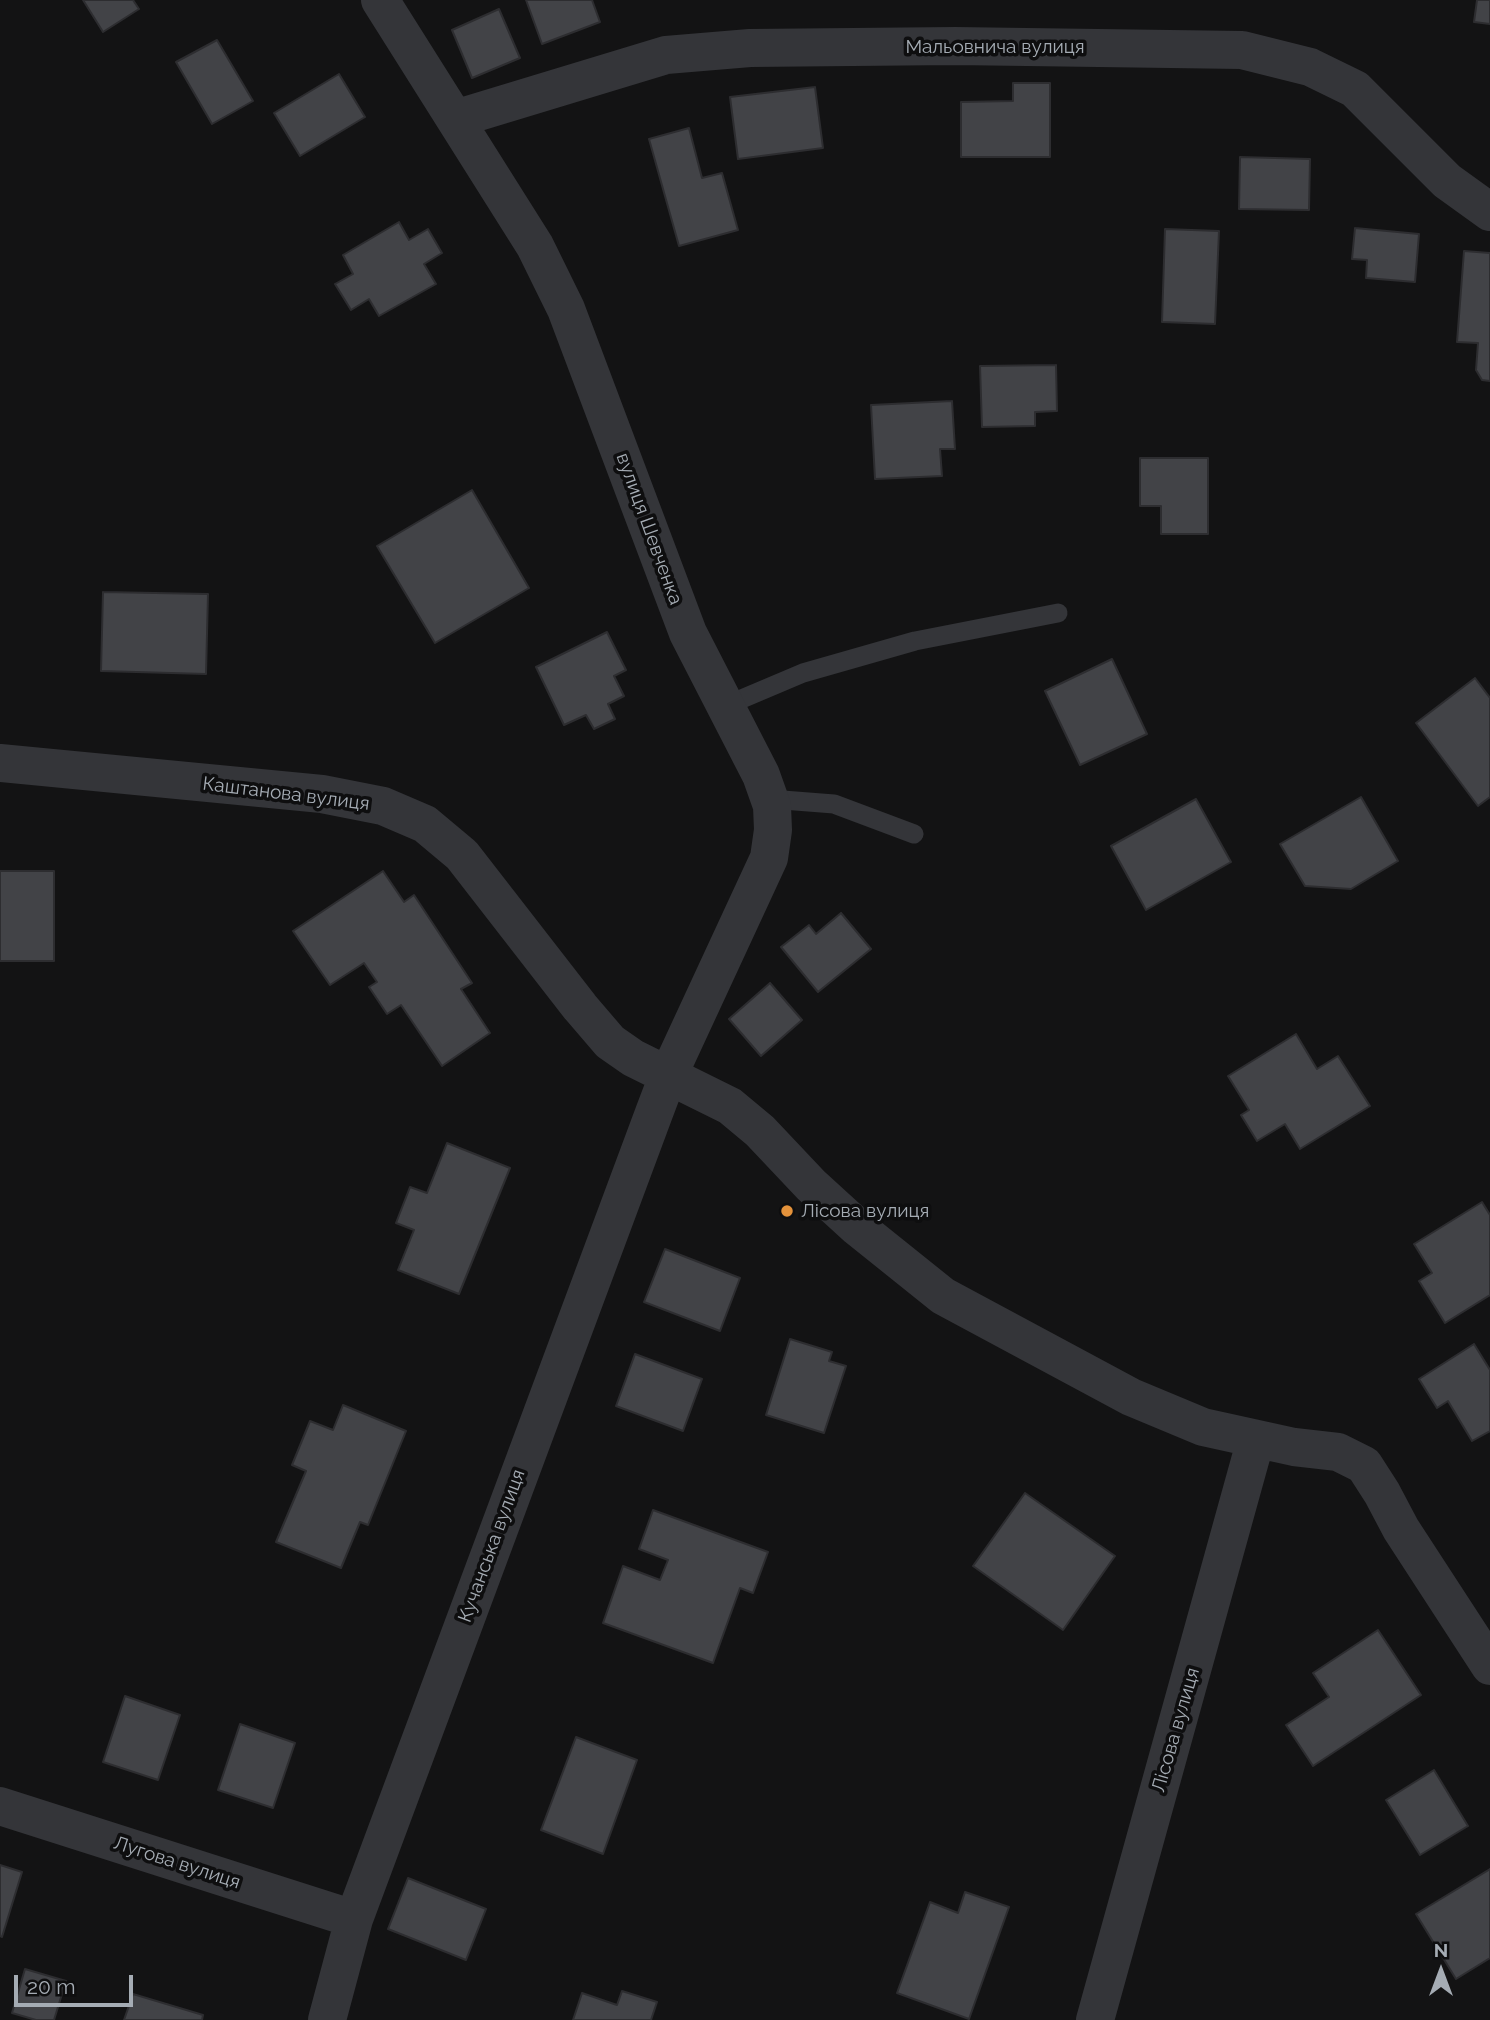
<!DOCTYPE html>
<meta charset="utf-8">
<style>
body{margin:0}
#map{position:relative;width:1490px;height:2020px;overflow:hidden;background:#131314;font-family:Raleway,sans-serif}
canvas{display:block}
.north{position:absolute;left:1406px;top:1936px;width:70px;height:70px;-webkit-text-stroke:5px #0e0e0f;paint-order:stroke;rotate:0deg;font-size:19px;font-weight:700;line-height:28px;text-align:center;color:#a5acb4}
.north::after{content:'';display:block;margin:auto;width:24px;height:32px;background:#a5acb4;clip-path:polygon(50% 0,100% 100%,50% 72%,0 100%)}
.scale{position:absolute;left:14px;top:1975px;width:119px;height:32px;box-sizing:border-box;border:4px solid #a5acb4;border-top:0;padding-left:9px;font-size:21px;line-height:24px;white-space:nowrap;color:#a5acb4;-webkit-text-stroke:5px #0e0e0f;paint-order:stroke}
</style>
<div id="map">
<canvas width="1490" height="2020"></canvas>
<div class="north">N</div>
<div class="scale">20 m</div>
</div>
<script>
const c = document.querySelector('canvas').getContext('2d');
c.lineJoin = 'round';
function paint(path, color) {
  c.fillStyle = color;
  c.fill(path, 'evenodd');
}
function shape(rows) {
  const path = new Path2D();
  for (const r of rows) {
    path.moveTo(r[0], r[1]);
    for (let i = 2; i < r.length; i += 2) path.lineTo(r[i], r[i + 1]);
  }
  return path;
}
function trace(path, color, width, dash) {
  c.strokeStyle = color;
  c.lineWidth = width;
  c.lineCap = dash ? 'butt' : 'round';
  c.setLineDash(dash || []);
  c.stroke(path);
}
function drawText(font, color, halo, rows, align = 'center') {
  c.font = font + ' Raleway,sans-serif';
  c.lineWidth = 7;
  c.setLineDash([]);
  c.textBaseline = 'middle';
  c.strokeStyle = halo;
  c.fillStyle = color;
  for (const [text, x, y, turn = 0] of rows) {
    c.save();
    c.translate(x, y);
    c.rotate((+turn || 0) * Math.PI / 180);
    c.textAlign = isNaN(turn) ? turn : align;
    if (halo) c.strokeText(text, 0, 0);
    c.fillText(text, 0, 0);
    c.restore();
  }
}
const building = shape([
 [83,0,133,0,139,9,103,32,83,0],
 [526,0,592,0,600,22,542,44,526,0],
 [1477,0,1490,0,1490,24,1474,22,1477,0],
 [499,9,520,58,472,78,452,30,499,9],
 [217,40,253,101,212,124,176,62,217,40],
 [339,74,365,117,300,156,274,113,339,74],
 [1013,83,1050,83,1050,157,961,157,961,102,1013,101,1013,83],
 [815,87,823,148,738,159,730,97,815,87],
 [689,128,702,178,722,173,738,230,679,246,649,139,689,128],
 [1240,157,1310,159,1309,210,1239,209,1240,157],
 [399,222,409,240,428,229,442,253,424,264,436,284,379,316,369,299,351,310,335,284,353,274,343,255,399,222],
 [1355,228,1419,234,1415,282,1366,278,1367,260,1352,259,1355,228],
 [1165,229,1219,231,1215,324,1162,322,1165,229],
 [1464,251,1490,253,1490,381,1482,380,1476,370,1478,343,1457,342,1464,251],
 [1056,365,1057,411,1035,412,1035,426,982,427,980,366,1056,365],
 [952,401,955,449,940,449,942,476,875,479,871,405,952,401],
 [1140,458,1208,458,1208,534,1161,534,1161,506,1140,506,1140,458],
 [472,490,529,588,435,643,377,546,472,490],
 [103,592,208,594,206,674,101,671,103,592],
 [607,632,626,670,614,676,624,696,608,704,615,719,594,729,586,715,564,725,536,667,607,632],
 [1112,659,1147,734,1080,765,1045,691,1112,659],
 [1475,678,1490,698,1490,797,1478,806,1416,723,1475,678],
 [1361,797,1398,861,1351,889,1305,886,1280,844,1361,797],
 [1196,799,1231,862,1146,910,1111,846,1196,799],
 [0,871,54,871,54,961,0,961,0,871],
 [383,871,404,902,414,895,472,983,461,989,490,1033,442,1066,401,1005,387,1014,369,987,377,982,364,963,330,985,293,931,383,871],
 [841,913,871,949,818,992,781,947,809,925,816,934,841,913],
 [770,983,802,1020,761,1056,729,1019,770,983],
 [1296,1034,1317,1069,1338,1056,1370,1106,1300,1149,1285,1124,1257,1141,1241,1115,1249,1110,1228,1076,1296,1034],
 [447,1143,510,1168,459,1294,398,1270,414,1230,396,1223,410,1187,427,1193,447,1143],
 [1482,1202,1490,1215,1490,1295,1445,1323,1419,1281,1432,1273,1414,1244,1482,1202],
 [665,1249,740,1278,720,1331,644,1302,665,1249],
 [790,1339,832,1352,829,1361,846,1366,824,1433,766,1415,790,1339],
 [1474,1344,1490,1370,1490,1431,1472,1441,1448,1401,1437,1408,1419,1379,1474,1344],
 [635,1354,702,1379,683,1431,616,1406,635,1354],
 [343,1405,406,1431,368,1525,360,1522,341,1568,276,1542,306,1471,292,1465,310,1421,333,1430,343,1405],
 [1025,1493,1115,1556,1063,1630,973,1566,1025,1493],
 [653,1510,768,1552,753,1593,740,1588,713,1663,603,1623,623,1566,660,1580,668,1560,639,1549,653,1510],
 [1378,1630,1421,1695,1313,1766,1286,1725,1329,1697,1313,1673,1378,1630],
 [125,1696,180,1715,158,1780,103,1762,125,1696],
 [240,1724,295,1743,273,1808,218,1790,240,1724],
 [576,1737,637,1760,603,1854,541,1830,576,1737],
 [1434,1770,1468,1826,1420,1855,1386,1800,1434,1770],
 [0,1865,22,1872,2,1937,0,1936,0,1865],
 [1490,1869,1490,1958,1456,1979,1416,1914,1490,1869],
 [408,1878,486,1909,466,1960,388,1929,408,1878],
 [965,1892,1009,1907,969,2019,897,1993,930,1902,958,1913,965,1892],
 [25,1969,66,1981,54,2020,36,2020,12,2013,25,1969],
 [622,1991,657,2002,651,2020,573,2020,582,1993,617,2005,622,1991],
 [133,1994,203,2015,202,2020,124,2020,133,1994]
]);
const service = shape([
 [725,706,803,673,915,641,1058,613],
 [770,799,834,804,914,834]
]);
const minor = shape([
 [455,119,666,55,750,48,955,46,1242,50,1310,67,1355,89,1447,181,1490,212],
 [0,763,322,794,383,806,425,824,462,855,580,1007,610,1042,633,1058,730,1106,760,1131,811,1185,857,1227,943,1296,1131,1397,1203,1427,1294,1447,1338,1452,1364,1465,1382,1493,1401,1529,1490,1666],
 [0,1806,354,1919],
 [327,2020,354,1919,654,1113,668,1076,769,858,773,830,772,806,761,775,688,633,566,309,535,246,380,0],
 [1095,2020,1256,1439]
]);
const markers = [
 [787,1211,7,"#e4923b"]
];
const streetNames = [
 ["Мальовнича вулиця",995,47],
 ["вулиця Шевченка",649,529,70],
 ["Каштанова вулиця",286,794,7],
 ["Кучанська вулиця",492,1546,-70],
 ["Лісова вулиця",1176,1730,-74],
 ["Лугова вулиця",177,1863,18]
];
const poiNames = [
 ["Лісова вулиця",801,1211]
];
paint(building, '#424347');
trace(building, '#2d2d30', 2);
trace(service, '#343539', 19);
trace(minor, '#343539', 38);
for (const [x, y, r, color] of markers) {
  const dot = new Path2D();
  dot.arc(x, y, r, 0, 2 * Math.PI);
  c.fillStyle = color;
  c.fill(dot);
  trace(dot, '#0e0e0f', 2.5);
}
drawText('19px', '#a5acb4', '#0e0e0f', streetNames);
drawText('19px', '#a5acb4', '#0e0e0f', poiNames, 'left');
</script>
